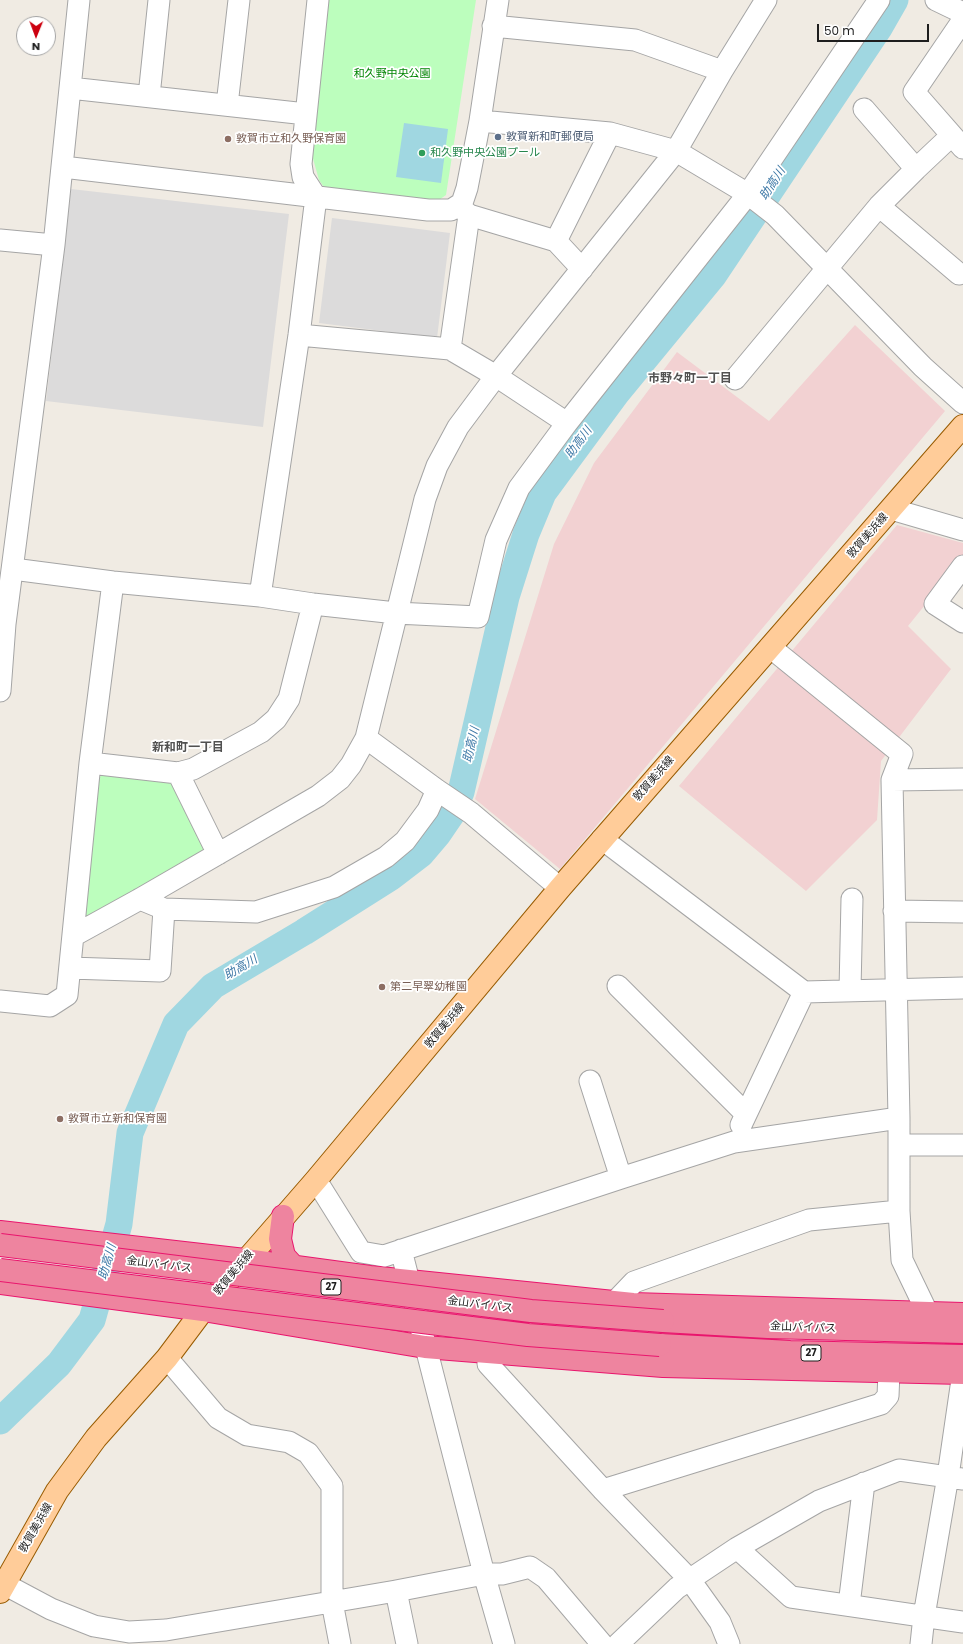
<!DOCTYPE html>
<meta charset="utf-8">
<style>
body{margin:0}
#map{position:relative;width:963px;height:1644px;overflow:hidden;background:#f0ebe3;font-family:Poppins,sans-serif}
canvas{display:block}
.north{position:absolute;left:16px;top:16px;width:40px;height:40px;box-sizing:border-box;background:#fff;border:1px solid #a5a5a5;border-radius:50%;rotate:181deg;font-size:11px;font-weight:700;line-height:16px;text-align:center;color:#1e1e1e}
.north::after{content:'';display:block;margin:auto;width:14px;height:18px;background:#cc000f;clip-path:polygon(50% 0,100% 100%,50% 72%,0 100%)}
.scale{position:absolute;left:817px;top:24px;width:112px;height:18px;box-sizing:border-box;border:2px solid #1e1e1e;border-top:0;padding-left:5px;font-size:12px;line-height:14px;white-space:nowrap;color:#1e1e1e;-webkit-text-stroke:3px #fff;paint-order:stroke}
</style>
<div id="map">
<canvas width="963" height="1644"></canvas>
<div class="north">N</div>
<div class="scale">50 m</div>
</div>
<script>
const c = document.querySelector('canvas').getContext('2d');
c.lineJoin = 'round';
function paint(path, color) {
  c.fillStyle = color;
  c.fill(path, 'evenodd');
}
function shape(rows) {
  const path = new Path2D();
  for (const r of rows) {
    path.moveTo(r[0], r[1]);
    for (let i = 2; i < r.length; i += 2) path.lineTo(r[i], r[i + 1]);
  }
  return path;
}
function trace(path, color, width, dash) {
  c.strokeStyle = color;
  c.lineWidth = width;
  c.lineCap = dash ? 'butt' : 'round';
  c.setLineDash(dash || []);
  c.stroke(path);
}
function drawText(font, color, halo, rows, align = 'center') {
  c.font = font + ' Poppins,"Noto Sans JP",sans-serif';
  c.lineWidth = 3.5;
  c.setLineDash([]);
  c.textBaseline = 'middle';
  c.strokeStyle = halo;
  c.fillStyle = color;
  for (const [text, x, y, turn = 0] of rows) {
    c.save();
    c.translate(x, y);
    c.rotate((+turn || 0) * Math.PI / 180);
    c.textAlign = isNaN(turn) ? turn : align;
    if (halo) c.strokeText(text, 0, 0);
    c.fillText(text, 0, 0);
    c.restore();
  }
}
const residential = shape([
 [71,189,289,214,263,427,46,401],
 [332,218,450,233,437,338,319,323]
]);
const commercial = shape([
 [855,325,945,411,560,869,475,799,554,544,594,463,677,352,769,421],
 [897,525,963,543,963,558,908,626,951,669,881,761,877,820,806,891,679,786]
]);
const park = shape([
 [327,0,476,0,446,195,436,202,326,190,319,180,310,148],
 [105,771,173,781,206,849,87,917,82,912,96,782]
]);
const water = shape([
 [404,123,448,129,441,183,396,177]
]);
const river = shape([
 [0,1421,59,1364,92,1320,119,1224,130,1133,176,1024,213,986,304,932,391,877,421,854,438,834,453,812,461,792,506,597,526,534,543,493,616,394,713,276,879,28,895,0]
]);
const minor = shape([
 [936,0,963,13],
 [963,20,914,92,963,148],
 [493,26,635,40,722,71],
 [70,88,306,114],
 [149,96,159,0],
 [227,105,239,0],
 [864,109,916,169],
 [480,121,610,133,676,151,748,194,775,215,923,367,963,403],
 [63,167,428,210,451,210,462,203,467,188,480,121,498,0],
 [459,206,469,215,556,241,582,269],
 [879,206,959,274],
 [0,240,54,245],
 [556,241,610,133],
 [299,335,450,349,496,376,567,423],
 [450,349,469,215],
 [735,379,879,206,916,169,951,136],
 [891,509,963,530],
 [963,566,935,604,963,622],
 [13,569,113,582,260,596,313,604,396,613,478,617,496,540,519,488,567,423,748,194,879,0],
 [260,596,299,335,316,197,303,177,301,164,318,0],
 [770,647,902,754,892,780,899,1118,899,1211,902,1260,928,1314],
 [0,691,5,624,54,245,79,0],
 [366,738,437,790,471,813,560,888],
 [90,763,178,773],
 [892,780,963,779],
 [602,839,804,992,963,988],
 [218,854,178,773,193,769,261,732,276,719,289,699,313,604],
 [140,899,164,909,256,912,334,887,386,857,405,841,428,810,437,790],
 [894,911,963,912],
 [73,936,140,899,318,796,340,779,351,765,366,738,425,499,437,466,458,427,496,376,676,151,722,71,766,0],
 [70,968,160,971,164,909],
 [618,986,745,1113],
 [850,990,852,899],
 [0,1001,50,1006,67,995,90,763,113,582],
 [590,1081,621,1178],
 [741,1125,804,992],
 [899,1145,963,1145],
 [316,1180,361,1252,384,1256,621,1178,734,1142,899,1118],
 [401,1250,484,1574,504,1644],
 [614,1303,634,1282,809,1220,899,1211],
 [488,1351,488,1364,603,1490,690,1580,720,1622,729,1644],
 [167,1358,218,1418,247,1435,289,1442,308,1453,332,1486,332,1602,340,1644],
 [603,1490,881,1404,888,1396,889,1372],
 [737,1548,791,1597,963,1622],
 [0,1580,4,1584,51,1609,94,1626,129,1632,166,1630,396,1591,484,1574,502,1574,530,1567,546,1578,602,1644],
 [396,1591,407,1644],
 [849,1605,864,1483],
 [618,1644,677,1588,737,1548,819,1501,899,1470,963,1479],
 [921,1644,924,1616,948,1476,963,1373]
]);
const major = shape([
 [0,1592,57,1491,96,1438,167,1358,203,1310,316,1180,560,888,963,426]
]);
const highway = shape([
 [283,1216,280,1239,284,1256,294,1267],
 [0,1232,245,1260,370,1277,633,1304,963,1314],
 [0,1283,203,1310,425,1347,663,1366,963,1373],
 [663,1321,768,1327,963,1332],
 [660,1345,790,1352,963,1356]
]);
const highwayBridge = shape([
 [0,1245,531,1311,663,1321],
 [0,1270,528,1335,660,1345]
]);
const markers = [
 [498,137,4,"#5c6f8a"],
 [228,139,4,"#8d6e63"],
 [422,153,4,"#2e9e5b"],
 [382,987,4,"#8d6e63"],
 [60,1119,4,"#8d6e63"]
];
const shields = [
 [331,1287,20],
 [811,1353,20]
];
const shieldNames = [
 ["27",331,1287],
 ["27",811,1353]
];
const parkNames = [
 ["和久野中央公園",392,74]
];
const serviceNames = [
 ["敦賀新和町郵便局",506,137]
];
const educationNames = [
 ["敦賀市立和久野保育園",236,139],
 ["第二早翠幼稚園",390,987],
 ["敦賀市立新和保育園",68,1119]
];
const leisureNames = [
 ["和久野中央公園プール",430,153]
];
const streetNames = [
 ["敦賀美浜線",868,536,-49],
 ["敦賀美浜線",654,779,-49],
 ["敦賀美浜線",445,1026,-50],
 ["金山バイパス",159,1265,7],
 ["敦賀美浜線",234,1273,-50],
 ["金山バイパス",480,1305,7],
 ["金山バイパス",803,1328,2],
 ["敦賀美浜線",36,1528,-60]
];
const waterNames = [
 ["助高川",773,184,-57],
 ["助高川",579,443,-54],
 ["助高川",472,745,-77],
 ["助高川",241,968,-31],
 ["助高川",108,1262,-74]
];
const neighbourhoodNames = [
 ["市野々町一丁目",690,379],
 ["新和町一丁目",188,748]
];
paint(residential, '#dcdbdb');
paint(commercial, '#f2d1d2');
paint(park, '#bcfebd');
paint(water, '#a0d7e1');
trace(river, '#a0d7e1', 27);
trace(minor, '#a5a5a5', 23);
trace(major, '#985b00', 24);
trace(highway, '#e9156d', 24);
trace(minor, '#fff', 21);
trace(major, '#fc9', 22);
trace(highway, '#ee849f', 22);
trace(highwayBridge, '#e9156d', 24, []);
trace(highwayBridge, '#ee849f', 22);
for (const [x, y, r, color] of markers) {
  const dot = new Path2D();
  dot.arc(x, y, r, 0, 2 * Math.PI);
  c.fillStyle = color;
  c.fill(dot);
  trace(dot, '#fff', 1.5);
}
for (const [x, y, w] of shields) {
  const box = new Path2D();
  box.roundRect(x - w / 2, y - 8, w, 16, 3);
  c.fillStyle = '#fff';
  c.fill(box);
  trace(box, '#1e1e1e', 1);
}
drawText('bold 10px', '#1e1e1e', null, shieldNames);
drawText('11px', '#028604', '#fff', parkNames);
drawText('11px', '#4e5e75', '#fff', serviceNames, 'left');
drawText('11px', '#785e54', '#fff', educationNames, 'left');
drawText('11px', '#27864d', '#fff', leisureNames, 'left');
drawText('11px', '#1e1e1e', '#fff', streetNames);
drawText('italic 12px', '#3d78a6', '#fff', waterNames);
drawText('bold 12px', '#515151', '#fff', neighbourhoodNames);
</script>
